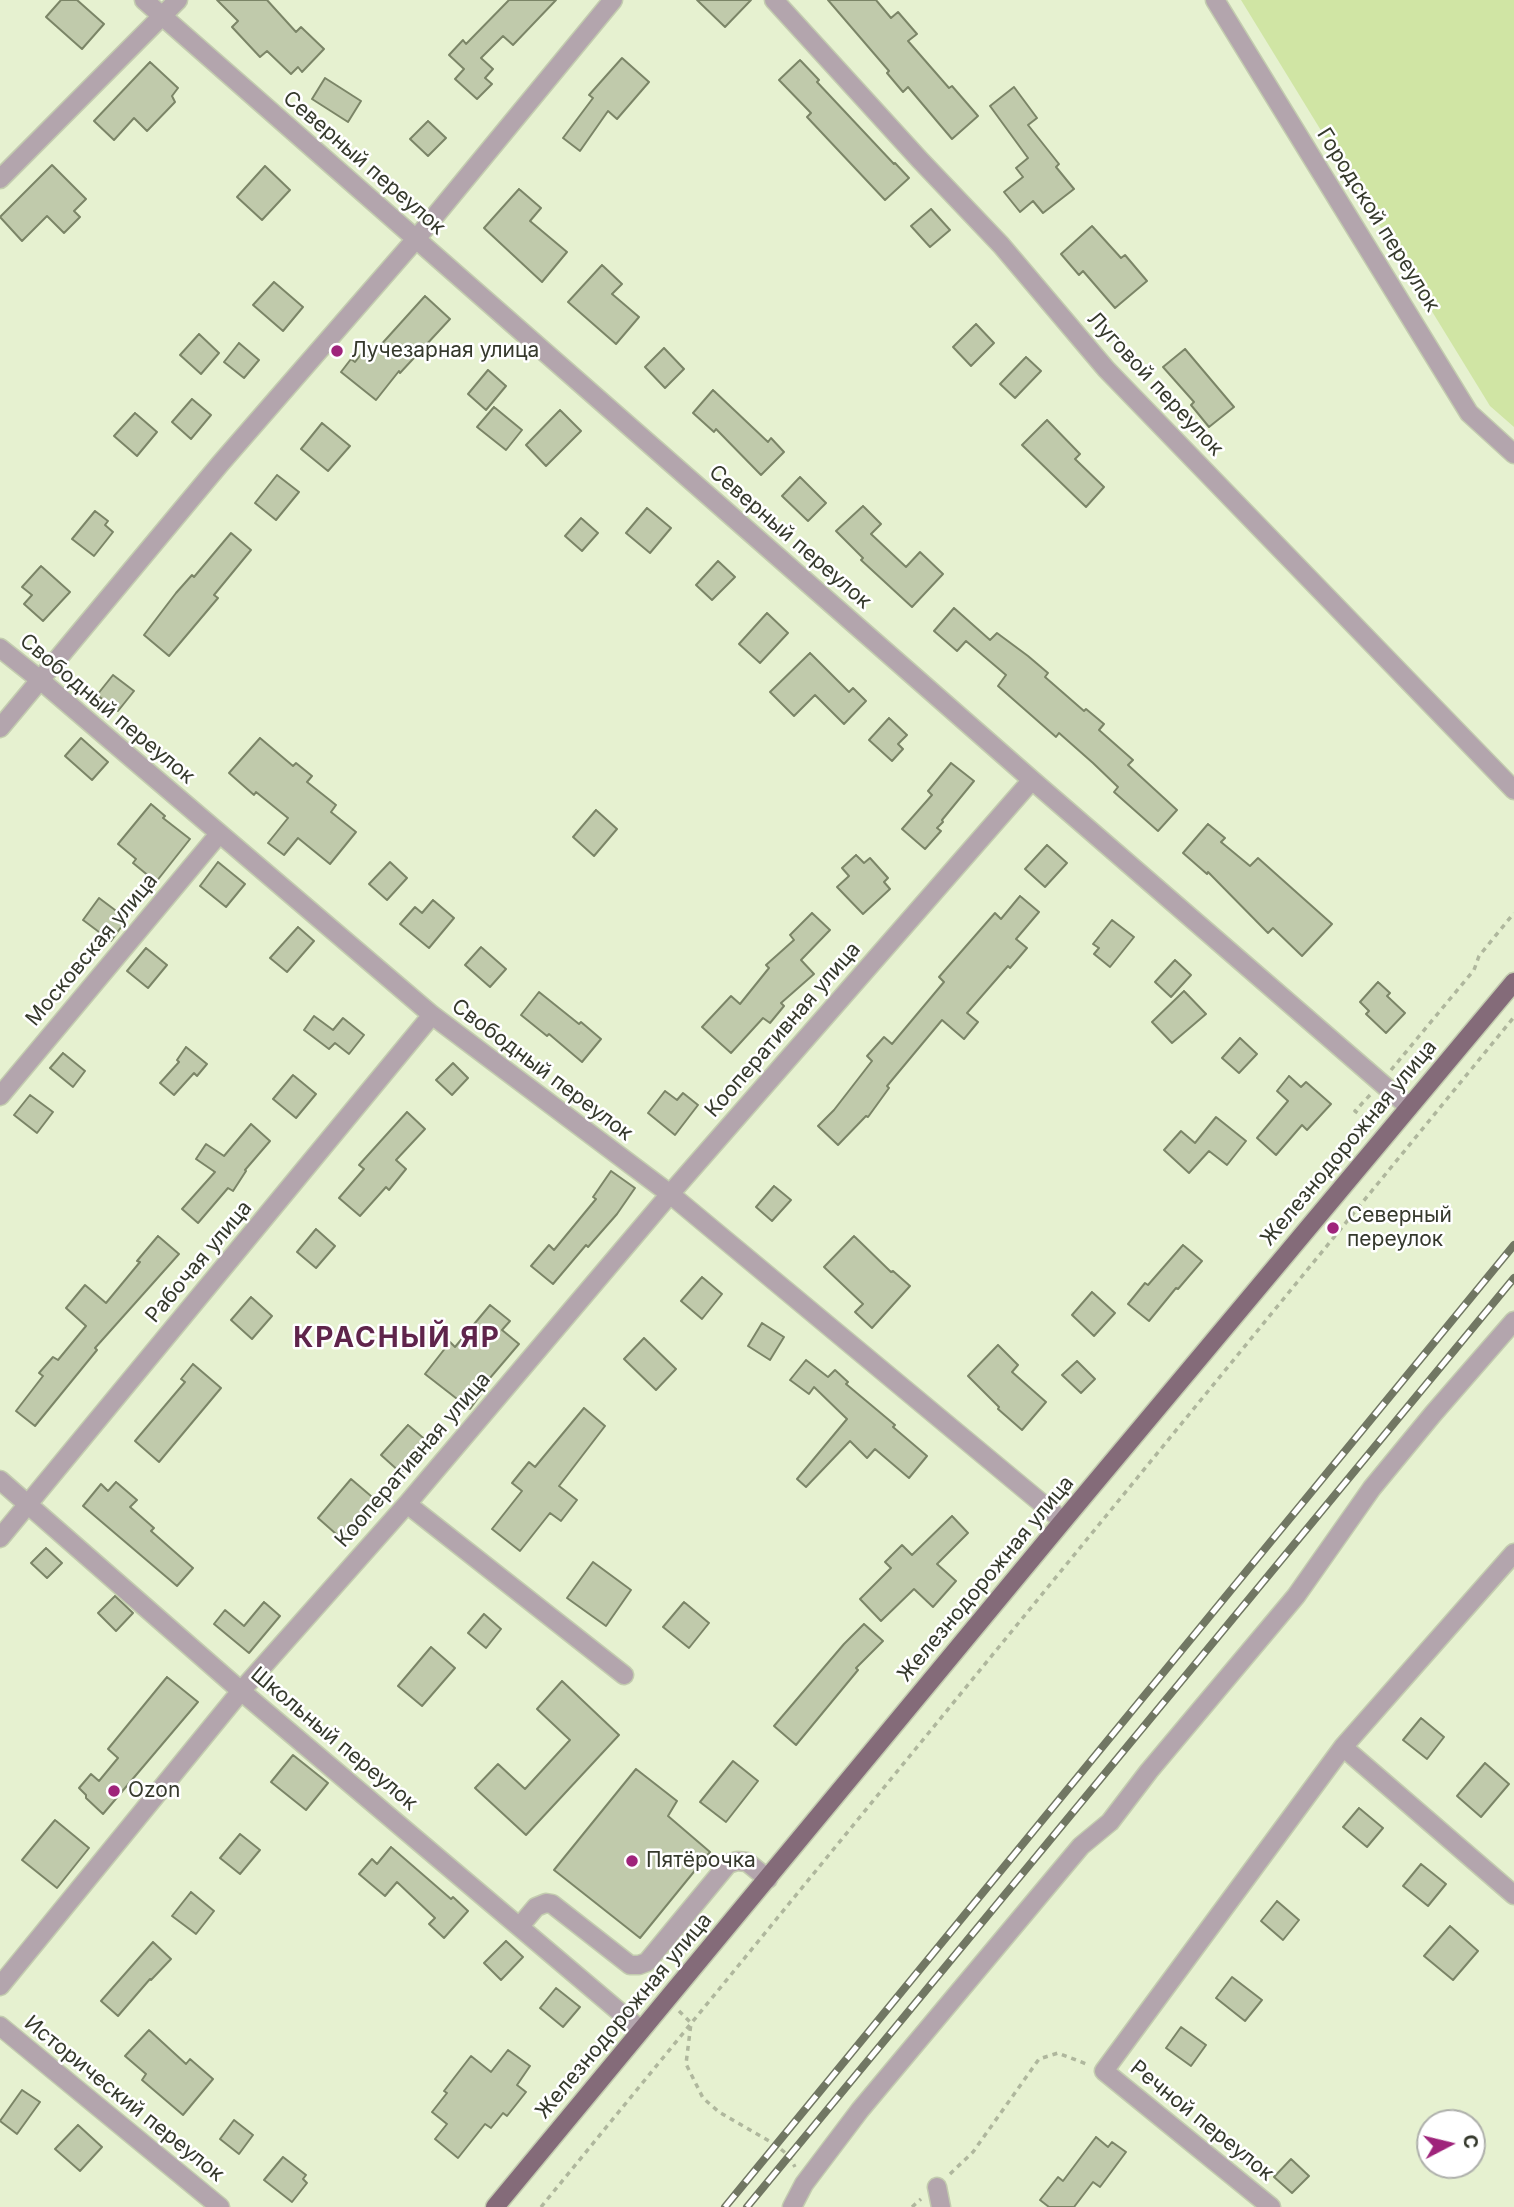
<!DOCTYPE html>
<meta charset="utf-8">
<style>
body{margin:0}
#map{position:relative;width:1514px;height:2207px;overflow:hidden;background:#e6f1d0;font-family:Inter,sans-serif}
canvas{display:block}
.north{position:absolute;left:1416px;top:2109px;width:70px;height:70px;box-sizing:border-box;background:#fff;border:2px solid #aeb0ab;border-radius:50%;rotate:83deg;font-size:19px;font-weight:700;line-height:28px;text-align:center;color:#35392c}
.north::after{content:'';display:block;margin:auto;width:24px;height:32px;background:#9f247b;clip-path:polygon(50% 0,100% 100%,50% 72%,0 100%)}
</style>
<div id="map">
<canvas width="1514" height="2207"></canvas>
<div class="north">С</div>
</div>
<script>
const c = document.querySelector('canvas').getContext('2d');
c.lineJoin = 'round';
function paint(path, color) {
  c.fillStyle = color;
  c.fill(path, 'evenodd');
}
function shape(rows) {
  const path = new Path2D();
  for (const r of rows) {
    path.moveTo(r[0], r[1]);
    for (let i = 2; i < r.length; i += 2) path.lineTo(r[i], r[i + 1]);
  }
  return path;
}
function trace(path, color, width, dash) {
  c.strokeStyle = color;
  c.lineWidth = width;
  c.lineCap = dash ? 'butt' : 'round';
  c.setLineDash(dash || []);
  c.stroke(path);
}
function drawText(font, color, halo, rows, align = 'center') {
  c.font = font + ' Inter,sans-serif';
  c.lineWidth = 5;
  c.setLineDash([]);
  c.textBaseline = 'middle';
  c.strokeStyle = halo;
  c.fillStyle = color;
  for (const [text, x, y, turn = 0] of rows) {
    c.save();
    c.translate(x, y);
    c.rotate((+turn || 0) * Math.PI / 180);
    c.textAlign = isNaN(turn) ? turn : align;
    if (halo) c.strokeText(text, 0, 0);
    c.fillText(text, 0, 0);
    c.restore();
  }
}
const green = shape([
 [1241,0,1514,0,1514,427,1490,406]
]);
const building = shape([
 [61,0,77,0,104,24,82,49,46,17,61,0],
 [217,0,267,0,296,32,301,27,324,49,302,72,298,67,291,74,267,51,260,57,232,27,238,21,217,0],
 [509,0,556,0,513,45,503,36,481,58,493,69,485,78,492,84,477,99,455,79,464,69,449,55,463,40,466,44,509,0],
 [697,0,751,0,725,27,697,0],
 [828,0,876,0,891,18,898,12,917,34,908,41,949,88,952,86,978,116,952,139,908,87,903,92,887,73,889,71,828,0],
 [622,58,649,82,617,119,608,111,580,151,563,138,593,98,589,95,622,58],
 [800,60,819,80,817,82,894,164,895,163,909,178,885,200,807,117,811,113,779,80,800,60],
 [150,62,178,88,172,96,175,102,147,131,134,118,114,140,94,121,150,62],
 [325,78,361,101,348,122,312,99,325,78],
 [1014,87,1037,118,1028,125,1059,164,1056,167,1074,189,1043,213,1033,201,1020,212,1004,192,1023,177,1016,168,1028,158,990,106,1014,87],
 [428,121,446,138,428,156,410,139,428,121],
 [52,165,86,199,74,211,80,217,64,233,47,216,22,241,0,217,52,165],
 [265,166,290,190,262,220,237,197,265,166],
 [519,189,541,208,530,221,567,252,542,282,484,228,519,189],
 [931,209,950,230,930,247,911,226,931,209],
 [1092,226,1121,258,1125,255,1147,281,1115,308,1083,271,1079,275,1061,254,1092,226],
 [602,265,622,284,612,294,639,317,616,344,568,302,602,265],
 [274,282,303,307,283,331,253,305,274,282],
 [425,296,450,319,400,373,399,371,376,400,341,372,351,359,355,362,362,353,369,358,425,296],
 [976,324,994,343,971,366,953,347,976,324],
 [199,334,219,353,201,374,180,355,199,334],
 [239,343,259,360,244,378,224,362,239,343],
 [664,348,684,369,665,388,645,367,664,348],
 [1185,349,1234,407,1209,427,1191,405,1194,402,1163,367,1185,349],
 [1026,357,1041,371,1015,398,1000,384,1026,357],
 [488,370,506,386,486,410,468,394,488,370],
 [713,390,768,442,771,438,784,452,761,475,716,429,714,432,693,413,713,390],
 [192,399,211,415,191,439,172,422,192,399],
 [494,407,522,430,506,450,477,427,494,407],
 [560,410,581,431,546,466,526,445,560,410],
 [135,413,157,432,137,456,114,436,135,413],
 [1047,420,1080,454,1075,459,1104,487,1086,507,1022,445,1047,420],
 [322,423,350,446,328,471,301,449,322,423],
 [277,475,299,492,276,520,255,503,277,475],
 [800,477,826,503,808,521,782,496,800,477],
 [863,506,881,524,871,534,906,567,920,552,943,574,912,607,861,560,863,558,836,531,863,506],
 [647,508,671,528,650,553,626,533,647,508],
 [95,511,108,521,105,525,113,532,94,556,72,539,95,511],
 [581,518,598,533,582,551,565,536,581,518],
 [231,533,251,550,214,595,218,598,169,656,144,635,176,593,192,575,194,577,231,533],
 [718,561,735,577,712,600,696,585,718,561],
 [41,566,70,592,43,621,24,604,32,595,22,587,41,566],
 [954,608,990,640,997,633,1028,656,1048,673,1045,677,1084,711,1086,709,1104,724,1099,730,1133,760,1128,765,1177,810,1158,831,1114,792,1118,787,1093,763,1059,733,1056,737,998,686,1006,675,966,641,957,651,934,631,954,608],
 [767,613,788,633,760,663,739,644,767,613],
 [810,653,849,692,853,688,866,701,844,724,815,695,794,716,770,692,810,653],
 [113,675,134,691,118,711,97,695,113,675],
 [889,718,907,735,898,744,903,749,892,761,869,740,889,718],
 [81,738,108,762,92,780,65,756,81,738],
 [260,738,293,766,296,763,312,776,307,782,336,805,331,812,356,832,330,864,298,838,284,855,268,843,288,818,256,792,254,795,229,773,260,738],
 [951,763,974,781,942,820,943,822,937,828,941,831,925,849,902,829,932,795,928,791,951,763],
 [151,804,165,816,163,818,190,839,156,882,133,863,136,859,118,844,151,804],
 [596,810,617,829,594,856,573,837,596,810],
 [1208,824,1225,838,1221,842,1250,866,1258,858,1332,924,1302,956,1273,928,1268,933,1208,872,1207,874,1183,853,1208,824],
 [1047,845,1067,863,1045,887,1025,869,1047,845],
 [856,855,864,863,870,858,888,878,884,882,890,889,863,914,837,887,849,876,842,868,856,855],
 [218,862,245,884,226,907,200,886,218,862],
 [390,862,407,878,387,900,369,884,390,862],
 [1020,896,1039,912,1016,939,1027,948,1010,968,1008,966,967,1013,978,1022,964,1039,942,1020,887,1086,889,1088,868,1117,866,1116,838,1145,818,1126,834,1110,872,1061,867,1056,884,1037,892,1044,944,982,939,977,995,913,1001,919,1020,896],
 [99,898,127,919,111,941,83,920,99,898],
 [433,900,454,918,429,948,400,924,415,907,422,913,433,900],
 [812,913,830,930,801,960,814,974,781,1003,784,1006,770,1023,763,1018,731,1053,702,1027,731,996,740,1004,769,968,766,965,794,940,790,935,812,913],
 [1112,920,1134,937,1110,967,1094,954,1099,948,1093,944,1112,920],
 [298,927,314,941,287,972,270,958,298,927],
 [481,947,506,969,490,987,465,965,481,947],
 [146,948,167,965,148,988,127,971,146,948],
 [1175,960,1191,975,1171,997,1155,982,1175,960],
 [1378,982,1390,993,1387,996,1405,1013,1386,1033,1366,1014,1369,1011,1360,1002,1378,982],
 [1184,991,1206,1014,1172,1043,1152,1022,1184,991],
 [539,992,579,1024,581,1022,601,1039,582,1062,549,1034,547,1036,521,1015,539,992],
 [314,1016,333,1030,343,1018,364,1035,349,1054,335,1043,329,1049,304,1030,314,1016],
 [1240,1038,1257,1054,1239,1073,1222,1058,1240,1038],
 [186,1047,207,1064,197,1076,194,1073,174,1095,160,1083,179,1062,177,1060,186,1047],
 [63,1053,85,1071,73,1087,50,1068,63,1053],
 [453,1063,468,1078,452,1095,436,1080,453,1063],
 [293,1075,316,1094,296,1118,273,1099,293,1075],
 [1289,1076,1301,1087,1306,1082,1331,1104,1307,1130,1302,1125,1276,1155,1257,1138,1288,1101,1277,1091,1289,1076],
 [665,1091,677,1100,683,1093,698,1105,675,1135,648,1113,665,1091],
 [30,1095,53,1112,37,1133,14,1115,30,1095],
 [407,1112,425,1129,396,1160,406,1169,389,1190,386,1187,360,1216,339,1198,364,1169,359,1165,407,1112],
 [1216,1117,1246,1141,1227,1165,1209,1151,1189,1173,1164,1150,1181,1131,1195,1143,1216,1117],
 [251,1124,270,1141,245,1170,246,1171,233,1191,228,1188,198,1223,182,1209,215,1172,196,1159,206,1144,224,1156,251,1124],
 [611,1171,635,1188,617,1214,588,1247,586,1245,553,1284,531,1266,549,1245,554,1250,596,1199,593,1197,611,1171],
 [774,1186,791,1200,772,1221,756,1207,774,1186],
 [316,1229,335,1246,316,1268,297,1252,316,1229],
 [158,1236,179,1254,95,1348,97,1350,35,1426,16,1411,43,1376,39,1373,53,1357,58,1360,86,1326,66,1308,85,1285,106,1303,140,1262,137,1261,158,1236],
 [854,1236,891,1272,893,1271,910,1286,872,1328,855,1312,863,1304,824,1267,854,1236],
 [1183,1245,1202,1261,1178,1289,1176,1288,1149,1321,1128,1304,1145,1283,1148,1285,1183,1245],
 [702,1277,722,1294,702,1319,681,1301,702,1277],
 [1092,1292,1115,1313,1094,1336,1072,1315,1092,1292],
 [251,1297,272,1316,252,1339,231,1320,251,1297],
 [490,1305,510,1321,502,1330,519,1344,484,1385,486,1387,470,1409,425,1374,450,1342,455,1347,490,1305],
 [762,1323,784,1337,770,1360,748,1346,762,1323],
 [644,1338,676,1369,656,1390,624,1359,644,1338],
 [998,1345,1018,1365,1012,1372,1046,1402,1022,1430,998,1409,999,1407,968,1376,998,1345],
 [806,1360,828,1377,835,1370,848,1382,846,1384,895,1425,893,1427,927,1456,909,1478,875,1449,867,1458,850,1441,806,1487,797,1479,847,1419,814,1387,809,1394,790,1380,806,1360],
 [1077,1361,1095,1379,1081,1393,1062,1375,1077,1361],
 [193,1364,221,1388,159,1462,135,1441,185,1382,181,1379,193,1364],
 [584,1408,605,1426,559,1486,577,1500,561,1521,550,1513,520,1551,492,1529,522,1491,512,1483,529,1462,535,1467,584,1408],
 [408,1425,428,1442,401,1473,381,1455,408,1425],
 [351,1479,378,1502,344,1541,318,1518,351,1479],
 [116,1482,137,1500,130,1507,154,1528,151,1531,193,1568,177,1586,83,1506,101,1484,108,1491,116,1482],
 [952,1516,968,1533,937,1564,956,1581,933,1607,914,1589,881,1621,860,1599,891,1568,885,1562,902,1545,912,1555,952,1516],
 [46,1548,62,1563,47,1578,31,1563,46,1548],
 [593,1562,631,1590,606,1626,567,1598,593,1562],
 [115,1596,133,1613,116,1631,98,1613,115,1596],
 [264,1602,280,1616,249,1653,214,1624,225,1610,244,1626,264,1602],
 [684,1602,709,1623,689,1648,663,1627,684,1602],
 [484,1614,501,1629,486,1648,468,1633,484,1614],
 [864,1624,883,1641,856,1668,858,1670,796,1745,774,1726,844,1644,864,1624],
 [431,1647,455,1668,422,1706,398,1686,431,1647],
 [167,1677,198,1702,103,1814,86,1798,86,1795,79,1788,91,1774,99,1781,118,1758,108,1749,167,1677],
 [562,1681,619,1735,526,1835,475,1788,498,1764,525,1789,570,1740,537,1709,562,1681],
 [1421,1718,1444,1737,1427,1759,1403,1740,1421,1718],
 [293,1755,328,1783,306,1810,271,1782,293,1755],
 [733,1761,758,1781,726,1822,700,1802,733,1761],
 [1485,1763,1509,1784,1481,1817,1457,1796,1485,1763],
 [636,1769,677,1801,668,1816,710,1852,640,1938,554,1870,636,1769],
 [1359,1808,1383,1828,1367,1847,1343,1827,1359,1808],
 [55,1820,89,1848,57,1888,22,1860,55,1820],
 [240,1834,260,1850,240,1874,220,1858,240,1834],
 [391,1847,451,1899,453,1897,468,1911,444,1938,429,1924,435,1918,397,1882,385,1896,359,1874,372,1859,377,1864,391,1847],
 [1421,1864,1446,1884,1428,1906,1403,1886,1421,1864],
 [191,1892,214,1911,196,1934,172,1916,191,1892],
 [1277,1901,1299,1920,1283,1940,1261,1921,1277,1901],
 [1450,1926,1478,1951,1453,1980,1424,1956,1450,1926],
 [506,1941,523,1957,501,1980,484,1963,506,1941],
 [153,1942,171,1959,151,1980,150,1979,118,2016,101,2001,153,1942],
 [1232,1977,1262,2000,1245,2021,1216,1998,1232,1977],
 [556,1988,580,2007,563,2027,540,2008,556,1988],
 [1181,2027,1206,2045,1191,2066,1166,2048,1181,2027],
 [149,2030,186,2064,190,2059,213,2079,183,2115,142,2080,146,2074,125,2056,149,2030],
 [508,2050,530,2066,517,2085,526,2092,507,2116,503,2113,491,2128,485,2124,458,2158,435,2139,447,2124,432,2112,447,2093,444,2091,471,2056,491,2072,508,2050],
 [22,2090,40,2102,17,2134,0,2121,22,2090],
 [234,2120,253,2135,239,2154,220,2139,234,2120],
 [78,2125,102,2147,80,2171,55,2149,78,2125],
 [1096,2137,1108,2147,1112,2142,1126,2152,1100,2187,1093,2182,1074,2207,1049,2207,1040,2200,1058,2177,1063,2181,1096,2137],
 [283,2157,306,2175,303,2179,307,2183,292,2202,264,2180,283,2157],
 [1291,2159,1309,2176,1292,2193,1274,2177,1291,2159]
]);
const path = shape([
 [1391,1070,1474,970,1479,956,1514,913],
 [1370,1095,1355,1111,1374,1125],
 [679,2011,691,2023,686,2064,703,2098,719,2112,776,2145,789,2156,795,2167],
 [950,2174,973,2152,1039,2059,1058,2053,1089,2065],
 [541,2207,1514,1017],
 [912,2207,921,2199]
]);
const minor = shape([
 [144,0,1032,780,1409,1107],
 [774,0,920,160,1001,245,1106,369,1514,790],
 [1215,0,1469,413,1514,454],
 [0,179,178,0],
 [0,648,39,679,432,1015,670,1194,1063,1521],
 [0,728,220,464,416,239,613,0],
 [0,1096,219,834],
 [0,1480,241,1691,641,2030],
 [407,1504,624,1675],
 [0,1538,432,1015],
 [1343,1747,1514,1895],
 [520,1926,536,1907,546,1903,552,1904,630,1965,639,1965,647,1962,728,1864,737,1861,747,1862,768,1879],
 [0,1986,241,1691,407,1504,670,1194,1032,780],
 [0,2026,220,2207],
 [937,2187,941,2207],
 [792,2207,804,2184,860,2110,1081,1846,1110,1822,1149,1771,1296,1596,1372,1488,1433,1414,1514,1321],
 [1271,2207,1104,2071,1343,1747,1514,1553]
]);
const major = shape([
 [495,2207,1063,1521,1514,982]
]);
const rail = shape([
 [725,2207,1514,1245],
 [747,2207,1514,1278]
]);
const markers = [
 [337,351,7,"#9f247b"],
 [1333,1228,7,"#9f247b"],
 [114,1791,7,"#9f247b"],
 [632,1861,7,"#9f247b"]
];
const streetNames = [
 ["Северный переулок",364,163,41],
 ["Городской переулок",1378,220,58],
 ["Луговой переулок",1155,384,47],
 ["Северный переулок",790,537,41],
 ["Свободный переулок",107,709,40],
 ["Московская улица",92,950,-50],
 ["Кооперативная улица",783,1030,-49],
 ["Свободный переулок",542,1070,37],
 ["Железнодорожная улица",1349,1143,-50],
 ["Рабочая улица",199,1262,-50],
 ["Кооперативная улица",413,1460,-49],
 ["Железнодорожная улица",986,1579,-50],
 ["Школьный переулок",334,1739,40],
 ["Железнодорожная улица",624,2016,-50],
 ["Исторический переулок",124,2099,39],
 ["Речной переулок",1202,2121,39]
];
const poiNames = [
 ["Лучезарная улица",351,351],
 ["Северный",1347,1216],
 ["переулок",1347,1240],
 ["Ozon",128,1791],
 ["Пятёрочка",646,1861]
];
const districtNames = [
 ["КРАСНЫЙ ЯР",397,1339]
];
paint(green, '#d0e5a4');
paint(building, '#c0caab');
trace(building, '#7b8567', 2);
trace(minor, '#c3ccaf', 21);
trace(major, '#c3ccaf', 21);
trace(path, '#afb79d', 3.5, [5, 5]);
trace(minor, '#b3a5ad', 18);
trace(major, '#846b79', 18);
trace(rail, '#717763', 8);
trace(rail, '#fff', 5, [16]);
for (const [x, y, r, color] of markers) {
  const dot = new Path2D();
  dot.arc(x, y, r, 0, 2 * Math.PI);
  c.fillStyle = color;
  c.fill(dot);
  trace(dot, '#fff', 2.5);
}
drawText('21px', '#35392c', '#fff', streetNames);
drawText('21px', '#35392c', '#fff', poiNames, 'left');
c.letterSpacing = '2px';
drawText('bold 28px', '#5f244b', '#fff', districtNames);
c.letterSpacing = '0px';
</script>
